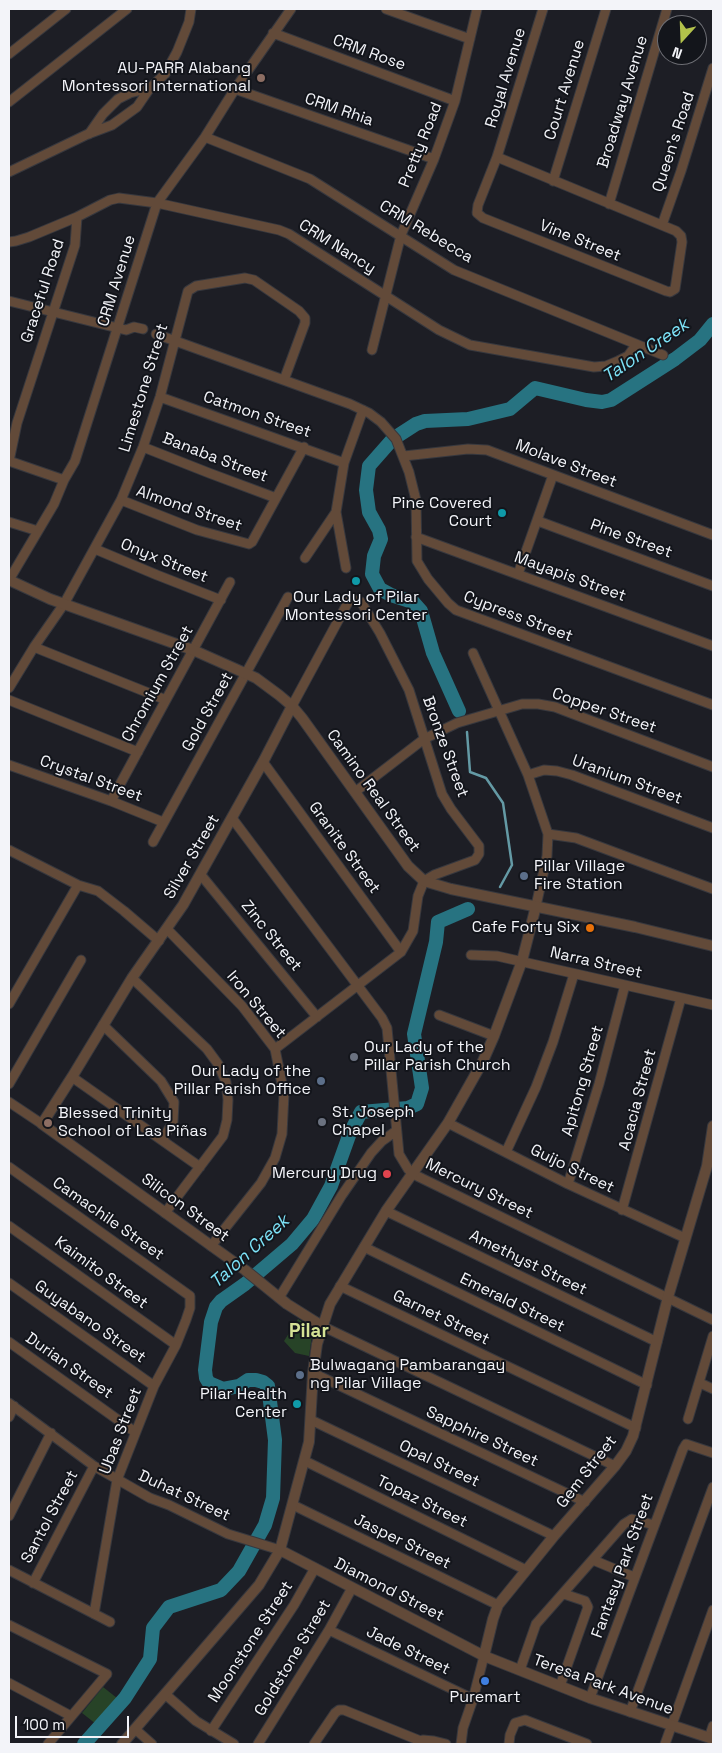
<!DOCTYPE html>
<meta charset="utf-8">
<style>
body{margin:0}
#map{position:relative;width:722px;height:1753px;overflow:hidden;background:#1d1e25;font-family:"Space Grotesk",sans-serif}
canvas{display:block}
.frame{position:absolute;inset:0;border:10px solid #f3f4f9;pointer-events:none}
.north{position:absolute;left:657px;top:15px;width:50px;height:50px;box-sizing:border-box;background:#13151b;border:1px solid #6d6e74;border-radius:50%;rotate:200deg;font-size:14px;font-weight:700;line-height:20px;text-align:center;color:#f3f4f9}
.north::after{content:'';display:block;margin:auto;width:18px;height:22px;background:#b3c24b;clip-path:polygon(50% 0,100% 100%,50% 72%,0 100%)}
.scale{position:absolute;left:15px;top:1716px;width:114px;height:22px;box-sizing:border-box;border:2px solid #f3f4f9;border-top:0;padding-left:6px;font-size:15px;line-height:18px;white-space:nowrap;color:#f3f4f9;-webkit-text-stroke:4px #13151b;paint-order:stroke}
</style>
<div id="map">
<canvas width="722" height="1753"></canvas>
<div class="frame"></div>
<div class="north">N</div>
<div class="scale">100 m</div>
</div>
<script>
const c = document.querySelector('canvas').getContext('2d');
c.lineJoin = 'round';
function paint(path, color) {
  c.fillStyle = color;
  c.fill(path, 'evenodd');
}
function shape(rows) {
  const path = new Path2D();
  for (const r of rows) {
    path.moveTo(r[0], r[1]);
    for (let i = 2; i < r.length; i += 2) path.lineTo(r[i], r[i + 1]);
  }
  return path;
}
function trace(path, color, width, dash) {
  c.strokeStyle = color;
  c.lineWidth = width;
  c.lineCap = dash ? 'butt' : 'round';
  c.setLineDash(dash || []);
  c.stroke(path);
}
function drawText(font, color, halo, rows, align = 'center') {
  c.font = font + ' "Space Grotesk",sans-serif';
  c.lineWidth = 4;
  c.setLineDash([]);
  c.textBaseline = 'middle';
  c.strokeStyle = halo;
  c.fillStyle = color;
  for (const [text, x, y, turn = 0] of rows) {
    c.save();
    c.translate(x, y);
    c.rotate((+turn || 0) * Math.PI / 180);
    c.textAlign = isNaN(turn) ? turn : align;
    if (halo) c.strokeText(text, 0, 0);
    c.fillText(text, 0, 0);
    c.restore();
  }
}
const green = shape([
 [298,1319,313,1329,309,1356,295,1353,284,1341],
 [103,1687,117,1698,96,1724,82,1713]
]);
const stream = shape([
 [467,732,470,772,486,778,503,803,512,865,500,887]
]);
const river = shape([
 [399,435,416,424,425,421,468,419,510,409,535,388,586,400,602,402,611,400,675,359,700,340,713,324],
 [391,441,369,466,366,490,369,512,379,530,381,539,374,556,372,574,380,589,391,595,413,602,421,611,433,653,459,711],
 [84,1744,125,1698,150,1659,153,1628,169,1607,221,1590,239,1571,265,1525,273,1498,275,1440,268,1386,263,1382,256,1380,248,1380,239,1386,223,1389,209,1383,206,1378,205,1370,211,1322,216,1307,221,1301,245,1284,292,1244,313,1219,331,1186,350,1133,361,1112,408,1108,417,1104,422,1088,414,1034,436,942,438,922,468,909]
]);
const minor = shape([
 [386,9,470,39],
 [273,33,455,101],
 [9,54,66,9],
 [235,89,434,159],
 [9,102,127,9],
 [89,134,103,114,118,99,130,93,150,88],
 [205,137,310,179,454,270,663,355],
 [497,157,676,231,681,236,682,242,675,289,670,292,666,291,483,218,477,213,478,205,497,157,543,9],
 [9,172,88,134,112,125,137,107,150,88,165,74,177,52,189,22,191,9],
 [553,181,606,9],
 [609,204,667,9],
 [662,225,681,171,713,68],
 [9,242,16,241,29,237,77,217,110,200,119,198,157,203,279,230,289,234,439,330,470,345,594,367,606,366,618,361,628,356,636,345],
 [9,301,126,330,134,327,143,329],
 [156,334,350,404,369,413,381,422,396,439,409,472,416,500,417,561,428,579,448,603,456,610,713,705],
 [372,350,401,235,434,159,455,101,477,9],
 [160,397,344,463],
 [143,447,209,473,276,498],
 [404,456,468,449,487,450,713,535],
 [64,480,9,461,17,423,75,245,77,217],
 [121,500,197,530,249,544,252,542,304,447],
 [538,521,713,586],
 [9,522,38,531],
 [416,537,713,646],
 [95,549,157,575,221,600],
 [305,558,336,512],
 [346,568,336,512,344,463,363,410],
 [518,574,553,475],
 [9,580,54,504,64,480,75,461,157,203,205,137,235,89,291,9],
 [34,647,166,700],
 [473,653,528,775,548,834,547,856,536,906],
 [9,688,34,647,64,604,121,500,143,447,160,397,188,291,196,286,245,278,254,280,299,311,305,318,305,323,284,380],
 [9,700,138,752],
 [263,762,401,952],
 [9,765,111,801,163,822],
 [528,775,544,770,557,771,572,775,713,828],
 [355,792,424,739,457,723,522,704,538,704,555,707,713,767],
 [111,801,230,582],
 [232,818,382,1018,387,1028,399,1154,408,1169,413,1174,713,1320],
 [548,834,576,838,713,889],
 [153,842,288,597],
 [9,850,78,885,98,891,124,911,159,941],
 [201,875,317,1017],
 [167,929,242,1006,275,1049,284,1094,282,1134,275,1158,261,1183,211,1246],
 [471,955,497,956,713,1005],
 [132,978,207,1049,218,1064,226,1082,228,1100,227,1120,223,1136,165,1213],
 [9,1004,78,885],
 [439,1015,494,1036],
 [103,1025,161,1081,174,1102,173,1122,162,1140],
 [275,1049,401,952,413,931,418,896,424,881,434,875,475,860,479,854,479,846,451,809,442,794,409,690,380,633,361,602,355,600,349,601,346,606,292,706],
 [72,1077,200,1167],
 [9,1084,81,960],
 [9,1102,42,1124],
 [448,1123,568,1184,685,1238],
 [506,1152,536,1087,553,1042,574,974],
 [9,1167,190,1296,190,1308,186,1320,176,1345,154,1386,117,1480,94,1614],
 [568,1184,599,1084,625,985],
 [622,1210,681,998],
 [386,1211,657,1342],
 [9,1226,176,1345],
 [364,1247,647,1385],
 [9,1283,154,1386],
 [340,1286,636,1428],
 [279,1298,342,1195,371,1153,382,1141,396,1131],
 [322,1326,615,1466],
 [9,1342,135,1432],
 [313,1373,585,1502],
 [700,1383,713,1389],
 [9,1403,94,1466,150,1498,169,1505,228,1534,280,1550],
 [9,1417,14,1406],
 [688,1419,713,1336],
 [311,1420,554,1536],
 [305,1461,526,1570],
 [293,1505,498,1605],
 [9,1516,51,1433],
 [593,1560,634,1577],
 [9,1570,110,1622],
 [33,1583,94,1466],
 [9,1625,107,1674,48,1744],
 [329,1630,473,1699],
 [520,1670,536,1624,624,1524,632,1519,654,1525],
 [9,1683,71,1716],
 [560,1686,588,1607,585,1601,564,1594],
 [165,1694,196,1721,234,1744],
 [590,1698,683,1449,686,1444,713,1453],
 [630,1712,713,1487],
 [135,1729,152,1744],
 [211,1731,294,1605,315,1568],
 [709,1738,713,1726],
 [423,1740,434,1741,446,1744],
 [258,1744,329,1630,352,1588],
 [314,1744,335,1713,339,1710,344,1710,428,1744],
 [461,1744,463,1728,473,1699,484,1656],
 [509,1744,510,1735,515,1723,525,1720,587,1744],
 [665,1744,713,1610]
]);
const tertiary = shape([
 [9,580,50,599,193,650,256,678,279,695,292,706,302,718,408,866,424,881,451,889,635,927,713,946],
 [292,706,263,762,183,905,132,978,72,1077,42,1124,245,1270,287,1304,322,1326],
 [280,1550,484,1656,590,1698,713,1739],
 [484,1656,493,1619,498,1605,554,1536,615,1466,626,1451,633,1436,668,1297,707,1166,713,1126],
 [122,1744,259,1585,280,1550,309,1442,313,1373,317,1344,330,1304,386,1211,448,1123,483,1061,494,1036,522,961,536,906]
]);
const markers = [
 [261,78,5,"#8d6e63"],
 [502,513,5,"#0f9aa8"],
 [356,581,5,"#0f9aa8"],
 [524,876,5,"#5c6f8a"],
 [590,928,5,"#e8710a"],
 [354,1057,5,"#6b7280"],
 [321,1081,5,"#5c6f8a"],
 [322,1122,5,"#6b7280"],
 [48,1123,5,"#8d6e63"],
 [387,1174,5,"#e0444e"],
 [300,1375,5,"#5c6f8a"],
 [297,1404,5,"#0f9aa8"],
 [485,1681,5,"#3f7fe0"]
];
const streetNames = [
 ["CRM Rose",369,53,20],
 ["Royal Avenue",506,78,-73],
 ["Court Avenue",565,90,-73],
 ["Broadway Avenue",623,102,-73],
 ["CRM Rhia",339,110,19],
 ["Queen's Road",674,142,-72],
 ["Pretty Road",421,145,-68],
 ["CRM Rebecca",426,232,31],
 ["Vine Street",580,241,22],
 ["CRM Nancy",337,247,32],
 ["CRM Avenue",117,281,-73],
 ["Graceful Road",43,291,-72],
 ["Limestone Street",144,388,-73],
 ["Catmon Street",257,415,19],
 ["Banaba Street",215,458,21],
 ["Molave Street",566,464,21],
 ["Almond Street",189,509,19],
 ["Pine Street",631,539,20],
 ["Onyx Street",164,561,22],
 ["Mayapis Street",570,577,20],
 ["Cypress Street",518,617,21],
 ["Chromium Street",158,684,-61],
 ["Copper Street",604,711,19],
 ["Gold Street",208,712,-61],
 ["Bronze Street",445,747,70],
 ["Crystal Street",91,779,20],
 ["Uranium Street",627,780,20],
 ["Camino Real Street",373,791,54],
 ["Granite Street",344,848,54],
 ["Silver Street",192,857,-60],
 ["Zinc Street",271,936,51],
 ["Narra Street",596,963,13],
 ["Iron Street",256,1005,50],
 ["Apitong Street",583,1081,-74],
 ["Acacia Street",638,1100,-75],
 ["Guijo Street",572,1169,26],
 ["Mercury Street",479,1189,26],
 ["Silicon Street",185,1208,36],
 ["Camachile Street",108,1219,35],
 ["Amethyst Street",528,1263,26],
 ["Kaimito Street",101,1273,36],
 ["Emerald Street",512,1303,26],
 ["Garnet Street",441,1318,26],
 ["Guyabano Street",90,1322,35],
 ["Durian Street",69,1366,35],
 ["Ubas Street",121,1431,-69],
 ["Sapphire Street",482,1437,25],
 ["Opal Street",439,1464,26],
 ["Gem Street",587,1472,-52],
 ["Duhat Street",184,1496,25],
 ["Topaz Street",422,1502,26],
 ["Santol Street",50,1517,-62],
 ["Jasper Street",402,1542,26],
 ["Fantasy Park Street",623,1566,-70],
 ["Diamond Street",389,1590,27],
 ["Moonstone Street",251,1642,-57],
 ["Jade Street",408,1651,26],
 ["Goldstone Street",293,1658,-59],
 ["Teresa Park Avenue",603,1685,20]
];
const poiNames = [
 ["AU-PARR Alabang",251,69],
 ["Montessori International",251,87],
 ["Pine Covered",492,504],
 ["Court",492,522],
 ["Our Lady of Pilar",356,598,"center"],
 ["Montessori Center",356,616,"center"],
 ["Pillar Village",534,867,"left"],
 ["Fire Station",534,885,"left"],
 ["Cafe Forty Six",580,928],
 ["Our Lady of the",364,1048,"left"],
 ["Pillar Parish Church",364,1066,"left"],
 ["Our Lady of the",311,1072],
 ["Pillar Parish Office",311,1090],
 ["St. Joseph",332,1113,"left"],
 ["Chapel",332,1131,"left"],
 ["Blessed Trinity",58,1114,"left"],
 ["School of Las Piñas",58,1132,"left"],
 ["Mercury Drug",377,1174],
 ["Bulwagang Pambarangay",310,1366,"left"],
 ["ng Pilar Village",310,1384,"left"],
 ["Pilar Health",287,1395],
 ["Center",287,1413],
 ["Puremart",485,1698,"center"]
];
const waterNames = [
 ["Talon Creek",646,351,-34],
 ["Talon Creek",250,1252,-42]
];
const quarterNames = [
 ["Pilar",309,1332]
];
paint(green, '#274327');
trace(stream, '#649aa5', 2.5);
trace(river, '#277381', 14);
trace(minor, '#37383e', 11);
trace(tertiary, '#37383e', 12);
trace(minor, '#624a39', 9);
trace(tertiary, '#624a39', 10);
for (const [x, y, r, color] of markers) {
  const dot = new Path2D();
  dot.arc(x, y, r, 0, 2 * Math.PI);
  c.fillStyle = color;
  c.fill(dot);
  trace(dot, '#13151b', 2);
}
drawText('16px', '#f3f4f9', '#13151b', streetNames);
drawText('16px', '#f3f4f9', '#13151b', poiNames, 'right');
drawText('italic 18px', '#7de3f8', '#13151b', waterNames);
drawText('bold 19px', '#d5e295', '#13151b', quarterNames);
</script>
